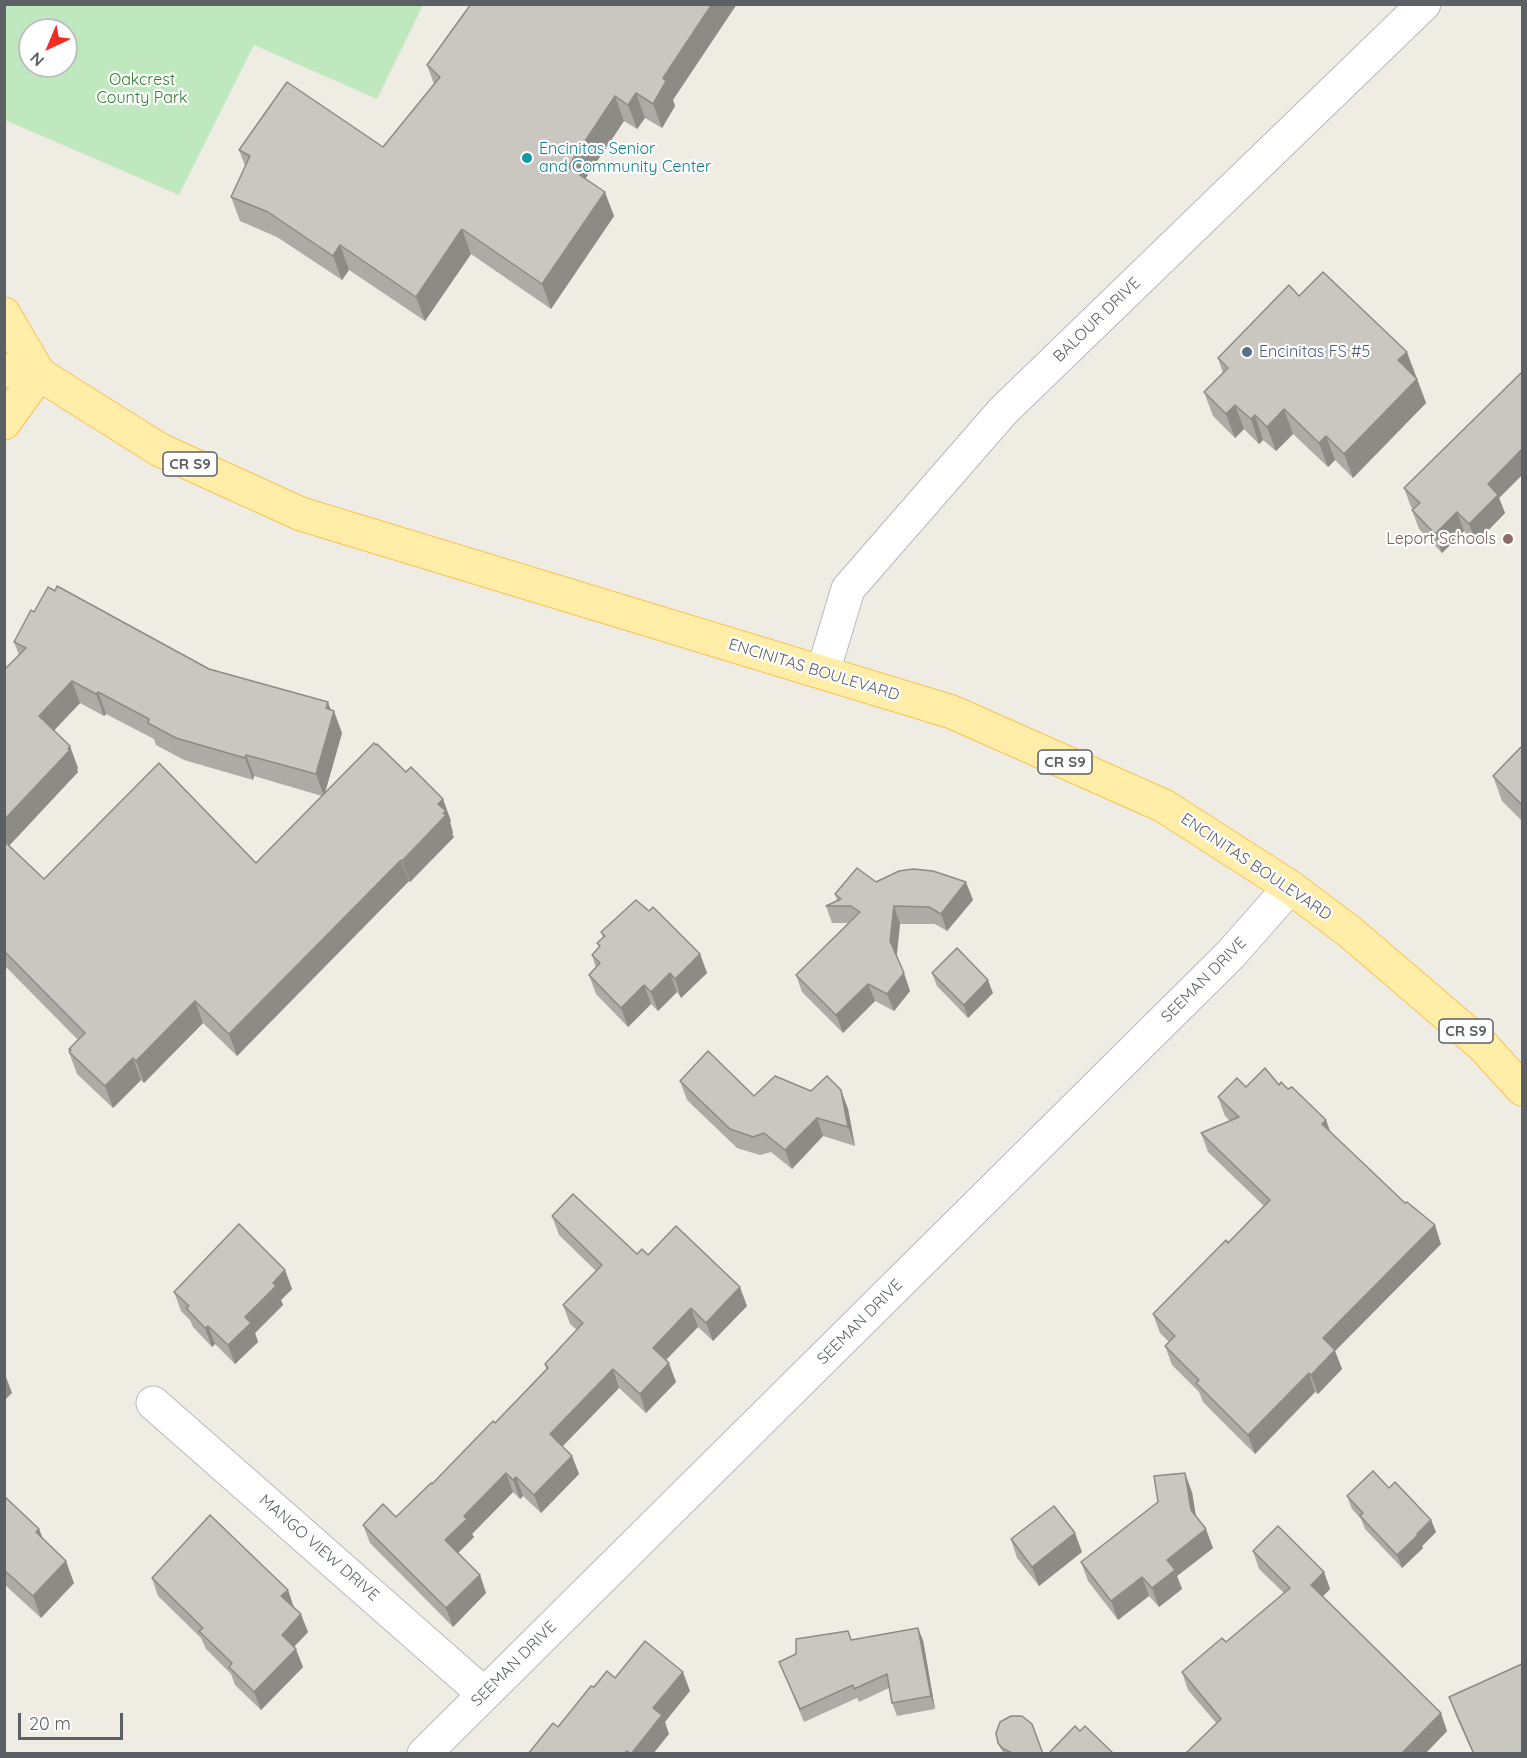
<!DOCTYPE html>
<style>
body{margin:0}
#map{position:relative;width:1527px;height:1758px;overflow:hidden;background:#efece3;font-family:Quicksand,sans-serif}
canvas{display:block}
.frame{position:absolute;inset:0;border:6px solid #5b6065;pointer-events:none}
.north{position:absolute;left:18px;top:18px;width:60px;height:60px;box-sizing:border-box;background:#fff;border:2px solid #bdbfc1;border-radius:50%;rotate:224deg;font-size:16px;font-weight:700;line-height:24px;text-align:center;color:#5b6065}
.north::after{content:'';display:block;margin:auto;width:21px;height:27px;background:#f32b25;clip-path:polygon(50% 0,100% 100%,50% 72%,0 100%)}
.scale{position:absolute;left:18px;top:1713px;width:105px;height:27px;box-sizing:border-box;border:3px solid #5b6065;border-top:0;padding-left:8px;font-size:18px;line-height:21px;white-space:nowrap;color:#5b6065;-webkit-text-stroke:4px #fff;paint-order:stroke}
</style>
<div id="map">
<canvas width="1527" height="1758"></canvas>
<div class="frame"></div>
<div class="north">N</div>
<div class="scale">20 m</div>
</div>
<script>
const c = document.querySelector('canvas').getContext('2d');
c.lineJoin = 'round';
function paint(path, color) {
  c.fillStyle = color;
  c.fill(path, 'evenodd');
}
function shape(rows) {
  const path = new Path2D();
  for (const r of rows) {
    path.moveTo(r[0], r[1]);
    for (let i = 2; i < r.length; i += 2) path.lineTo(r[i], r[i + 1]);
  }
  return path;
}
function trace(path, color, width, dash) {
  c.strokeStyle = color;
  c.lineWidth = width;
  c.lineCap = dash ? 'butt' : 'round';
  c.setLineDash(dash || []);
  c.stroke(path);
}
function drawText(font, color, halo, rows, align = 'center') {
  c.font = font + ' Quicksand,sans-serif';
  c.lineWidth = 4.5;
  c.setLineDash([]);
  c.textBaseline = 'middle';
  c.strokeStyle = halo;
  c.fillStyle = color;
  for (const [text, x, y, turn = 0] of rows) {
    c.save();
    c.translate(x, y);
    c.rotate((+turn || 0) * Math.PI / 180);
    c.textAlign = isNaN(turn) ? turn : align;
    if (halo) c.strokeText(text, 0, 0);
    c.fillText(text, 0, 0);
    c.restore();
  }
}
const green = shape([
 [5,4,423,4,423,5,377,99,254,45,179,195,5,120],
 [30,30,66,30,66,66,30,66]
]);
const minor = shape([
 [823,672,848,589,1003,411,1424,4],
 [153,1403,484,1694],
 [424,1754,1231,954,1290,887]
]);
const major = shape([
 [4,314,39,374],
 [4,370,39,374,160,450,301,514,952,712,1164,806,1290,887,1350,932,1483,1046,1522,1089],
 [4,423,39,374]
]);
const wall = shape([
 [471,4,673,100,675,106,662,128,645,118,637,129,624,121,585,179,614,216,551,309,471,254,425,321,349,270,342,280,277,237,240,221,231,197,245,166,239,150,383,147,434,84,427,65],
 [1218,358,1416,376,1426,403,1353,478,1335,460,1328,467,1293,434,1276,451,1263,440,1259,444,1244,429,1235,438,1213,416,1204,392,1223,373],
 [1522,375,1522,475,1499,498,1505,513,1476,543,1464,531,1442,553,1419,529,1412,510,1413,509,1411,507,1404,488],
 [14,642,209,669,330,709,342,733,325,793,451,821,450,822,453,833,452,834,454,837,410,882,409,881,237,1056,203,1023,144,1083,141,1080,113,1108,77,1074,69,1052,70,1051,69,1049,78,1040,4,965,4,670,19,655],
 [80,703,104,716,106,714,154,739,156,745,184,760,253,780,254,776,322,796,256,863,44,879,9,846,78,772,77,770,78,768,54,730],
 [1522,746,1522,821,1502,801,1493,776],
 [876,882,973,900,947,931,935,924,900,924,897,956,910,991,894,1011,875,1001,843,1033,802,992,796,975,849,923,832,923,826,906,837,900,835,894],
 [649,911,700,954,707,973,681,998,677,992,658,1011,651,1004,628,1027,596,994,589,975,596,968,592,955,599,947,597,943,603,938,601,932],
 [932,973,993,993,968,1018,937,986],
 [680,1081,754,1096,811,1091,841,1090,848,1109,855,1146,823,1136,792,1169,771,1152,760,1155,737,1148,687,1100],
 [1279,1085,1288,1089,1326,1120,1329,1130,1441,1244,1335,1351,1342,1369,1318,1394,1315,1392,1255,1454,1203,1402,1199,1392,1172,1365,1165,1346,1169,1342,1160,1333,1153,1314,1228,1243,1264,1206,1208,1152,1201,1133,1230,1121,1225,1116,1218,1097,1246,1087],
 [552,1216,637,1254,648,1255,747,1306,713,1341,698,1327,666,1360,676,1382,646,1413,619,1388,562,1447,572,1456,579,1474,541,1513,523,1496,520,1499,513,1492,472,1534,474,1537,458,1553,480,1575,486,1593,453,1627,370,1543,363,1525,396,1517,432,1484,495,1423,546,1369,545,1364,577,1330,570,1324,563,1305,596,1271,559,1235],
 [285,1270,292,1289,281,1300,283,1305,255,1333,258,1342,235,1364,215,1344,212,1347,193,1327,190,1320,181,1311,174,1292],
 [1389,1488,1431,1520,1436,1532,1422,1546,1423,1548,1402,1568,1365,1529,1361,1519,1352,1509,1347,1496],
 [1192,1492,1196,1517,1213,1548,1177,1576,1182,1589,1159,1607,1149,1596,1118,1620,1088,1581,1081,1562],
 [4,1496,43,1539,74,1583,41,1618,4,1584],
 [1011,1539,1082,1552,1039,1586,1017,1558],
 [1253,1551,1324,1572,1330,1589,1323,1596,1447,1731,1425,1754,1185,1754,1217,1724,1188,1690,1182,1672,1226,1642,1284,1593,1259,1569],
 [152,1578,288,1590,294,1608,308,1632,294,1647,303,1667,261,1710,235,1685,231,1674,206,1649,201,1638,158,1596],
 [848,1631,851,1640,923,1640,935,1709,897,1716,892,1703,889,1688,859,1702,857,1698,804,1722,779,1662],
 [1449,1697,1522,1754,1473,1754,1456,1716],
 [998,1743,1043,1754,1004,1754,1001,1749]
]);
const shadedWall = shape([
 [712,4,737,4,673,100,675,106,662,128,653,104,663,78],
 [636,93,645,118,637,129,628,105],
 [615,96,624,121,577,191,568,167],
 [605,192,614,216,551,309,542,284],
 [462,229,471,254,425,321,416,297],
 [340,245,349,270,342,280,333,256],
 [1407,352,1416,376,1407,385,1398,360],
 [1417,379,1426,403,1353,478,1344,454],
 [1235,405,1244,429,1235,438,1226,414],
 [1284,409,1293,434,1276,451,1267,427],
 [1255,415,1263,440,1259,444,1251,419],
 [1326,436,1335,460,1328,467,1319,443],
 [1522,449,1522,475,1499,498,1505,513,1476,543,1469,524,1488,484],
 [1457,512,1464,531,1442,553,1435,534],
 [72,681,80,703,47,738,39,716],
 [98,692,106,714,104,716,96,694],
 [328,702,333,716,334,711,342,733,324,796,316,774],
 [70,746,78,768,77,770,78,772,4,851,4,820],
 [246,755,254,776,253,780,245,758],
 [443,799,451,821,450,822,453,833,452,834,454,837,410,882,402,861,438,804],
 [401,860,409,881,237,1056,229,1034],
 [966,882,973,900,947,931,941,914],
 [894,906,900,924,896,959,890,941],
 [700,954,707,973,681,998,675,979],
 [670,973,677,992,658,1011,651,992],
 [904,973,910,991,894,1011,887,994],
 [988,980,993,993,968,1018,964,1005],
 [868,984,875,1001,843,1033,836,1015],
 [644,985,651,1004,628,1027,621,1008],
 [195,1001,203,1023,144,1083,136,1061],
 [133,1058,141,1080,113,1108,105,1086],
 [841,1090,848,1109,855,1146,848,1127],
 [817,1118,823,1136,792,1169,785,1150],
 [1326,1120,1333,1139,1322,1124],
 [1435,1225,1441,1244,1335,1351,1342,1369,1318,1394,1311,1375,1323,1338],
 [285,1270,292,1289,281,1300,283,1305,255,1333,258,1342,235,1364,228,1345,245,1317,273,1283],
 [740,1287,747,1306,713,1341,706,1323],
 [691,1308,698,1327,660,1366,653,1348],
 [208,1326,215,1344,212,1347,205,1328],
 [669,1363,676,1382,646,1413,640,1394],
 [613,1369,619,1388,556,1453,550,1434],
 [1309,1373,1315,1392,1255,1454,1248,1435],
 [5,1374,12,1393,4,1401,4,1375],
 [572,1456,579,1474,541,1513,534,1495],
 [506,1473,513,1492,472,1534,474,1537,452,1559,445,1540,464,1516],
 [1185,1473,1192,1492,1198,1529,1191,1510],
 [516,1477,523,1496,520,1499,513,1480],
 [1431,1520,1436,1532,1422,1546,1423,1548,1402,1568,1397,1555],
 [39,1529,48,1551,36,1532],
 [1206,1529,1213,1548,1177,1576,1182,1589,1159,1607,1152,1588,1167,1560],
 [1075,1533,1082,1552,1039,1586,1032,1567],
 [66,1561,74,1583,41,1618,33,1596],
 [1324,1572,1330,1589,1317,1602,1311,1585],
 [480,1575,486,1593,453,1627,446,1608],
 [1142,1577,1149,1596,1118,1620,1111,1601],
 [288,1590,294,1608,281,1596],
 [301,1614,308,1632,288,1653,282,1635],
 [918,1628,923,1640,935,1709,931,1696],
 [296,1649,303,1667,261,1710,254,1692],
 [683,1672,690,1691,665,1722,669,1734,653,1754,631,1754,653,1708],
 [1441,1713,1447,1731,1425,1754,1401,1754]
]);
const building = shape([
 [471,4,712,4,663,78,666,81,653,104,636,93,628,105,615,96,568,167,605,192,542,284,462,229,416,297,340,245,333,256,268,212,231,197,250,156,239,150,287,82,383,147,440,77,427,65,471,4],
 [1323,272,1407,352,1398,360,1417,379,1344,454,1326,436,1319,443,1284,409,1267,427,1255,415,1251,419,1235,405,1226,414,1204,392,1228,368,1218,358,1289,285,1299,296,1323,272],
 [1521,373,1522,375,1522,449,1488,484,1498,495,1469,524,1457,512,1435,534,1412,510,1420,503,1404,488,1521,373],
 [57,586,209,669,328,702,326,708,334,711,316,774,246,755,245,758,176,738,148,723,149,719,98,692,96,694,72,681,39,716,70,746,68,749,70,750,4,820,4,670,26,648,14,642,31,610,34,612,48,587,55,591,57,586],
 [374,743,376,745,377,744,406,772,411,767,443,799,438,804,446,811,443,813,446,815,402,861,401,860,229,1034,195,1001,136,1061,133,1058,105,1086,69,1052,71,1050,69,1049,85,1033,4,951,4,841,44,879,159,763,256,863,374,743],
 [1522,746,1522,805,1493,776,1522,746],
 [857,868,876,882,899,871,913,869,933,871,966,882,941,914,929,907,894,906,890,941,904,973,887,994,868,984,836,1015,796,975,860,912,851,906,826,906,841,899,835,894,857,868],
 [636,900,649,911,653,907,700,954,675,979,670,973,651,992,644,985,621,1008,589,975,600,963,592,955,600,946,597,943,605,936,601,932,636,900],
 [957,948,988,980,964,1005,932,973,957,948],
 [708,1051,754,1096,775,1076,811,1091,827,1076,841,1090,848,1127,817,1118,785,1150,764,1133,753,1137,730,1129,680,1081,708,1051],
 [1265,1068,1279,1085,1281,1082,1288,1089,1292,1087,1326,1120,1322,1124,1405,1203,1407,1202,1435,1225,1323,1338,1335,1350,1311,1375,1309,1373,1248,1435,1196,1383,1199,1380,1165,1346,1175,1336,1153,1314,1226,1240,1228,1243,1270,1200,1201,1133,1239,1117,1218,1097,1237,1078,1246,1087,1265,1068],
 [573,1194,637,1254,642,1249,648,1255,676,1226,740,1287,706,1323,691,1308,653,1348,669,1363,640,1394,613,1369,550,1434,572,1456,534,1495,516,1477,513,1480,506,1473,464,1516,467,1519,445,1540,480,1575,446,1608,363,1525,383,1504,396,1517,431,1483,432,1484,493,1421,495,1423,548,1368,545,1364,583,1323,563,1305,602,1265,552,1216,573,1194],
 [239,1224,285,1270,273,1283,276,1286,245,1317,251,1323,228,1345,208,1326,205,1328,186,1308,189,1306,174,1292,239,1224],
 [1373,1471,1389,1488,1395,1482,1431,1520,1417,1534,1418,1535,1397,1555,1360,1516,1363,1513,1347,1496,1373,1471],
 [1185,1473,1191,1510,1206,1529,1167,1560,1175,1570,1152,1588,1142,1577,1111,1601,1081,1562,1158,1502,1154,1476,1185,1473],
 [4,1496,39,1529,36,1532,66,1561,33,1596,4,1570,4,1496],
 [1054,1506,1075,1533,1032,1567,1011,1539,1054,1506],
 [210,1515,288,1590,281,1596,301,1614,282,1635,296,1649,254,1692,229,1667,232,1663,199,1631,203,1628,152,1578,210,1515],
 [1278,1526,1324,1572,1311,1585,1441,1713,1401,1754,1185,1754,1221,1719,1182,1672,1222,1638,1226,1642,1290,1588,1253,1551,1278,1526],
 [918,1628,931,1696,892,1703,887,1674,854,1689,853,1685,800,1709,779,1662,796,1654,796,1639,848,1631,851,1640,918,1628],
 [645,1641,683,1672,653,1708,662,1715,631,1754,627,1751,624,1754,528,1754,553,1723,558,1727,591,1686,594,1687,607,1671,615,1678,645,1641],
 [1522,1664,1522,1754,1474,1754,1449,1697,1522,1664],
 [1011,1716,1022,1716,1032,1724,1043,1754,1016,1754,1010,1752,1002,1748,998,1743,996,1733,1000,1722,1011,1716],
 [1075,1726,1080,1731,1085,1726,1114,1754,1048,1754,1075,1726]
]);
const markers = [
 [527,158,6,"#0f9aa8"],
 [1247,352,6,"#5c6f8a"],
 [1508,539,6,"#8d6e63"]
];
const shields = [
 [190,464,54],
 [1065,762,54],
 [1466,1031,54]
];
const shieldNames = [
 ["CR S9",190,464],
 ["CR S9",1065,762],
 ["CR S9",1466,1031]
];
const parkNames = [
 ["Oakcrest",142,80],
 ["County Park",142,98]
];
const cultureNames = [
 ["Encinitas Senior",539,149],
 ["and Community Center",539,167]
];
const streetNames = [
 ["BALOUR DRIVE",1097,320,-44],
 ["ENCINITAS BOULEVARD",814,670,17],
 ["ENCINITAS BOULEVARD",1256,867,34],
 ["SEEMAN DRIVE",1204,980,-45],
 ["SEEMAN DRIVE",860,1322,-45],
 ["MANGO VIEW DRIVE",319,1548,41],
 ["SEEMAN DRIVE",514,1664,-45]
];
const serviceNames = [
 ["Encinitas FS #5",1259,352]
];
const educationNames = [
 ["Leport Schools",1496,539]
];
paint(green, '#c0e8be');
trace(minor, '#b6babe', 35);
trace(major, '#fac351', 35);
trace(minor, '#fff', 33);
trace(major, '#ffeda8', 33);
paint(wall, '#aeaaa5');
paint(shadedWall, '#8d8b86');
paint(building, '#cac6c0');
trace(building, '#8d8b86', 1.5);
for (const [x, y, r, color] of markers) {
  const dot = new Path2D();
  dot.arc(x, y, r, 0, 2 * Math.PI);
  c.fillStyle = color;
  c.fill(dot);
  trace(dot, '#fff', 2);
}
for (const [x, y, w] of shields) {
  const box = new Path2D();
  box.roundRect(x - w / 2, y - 12, w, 24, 4.5);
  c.fillStyle = '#fff';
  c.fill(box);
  trace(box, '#5b6065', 1.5);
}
drawText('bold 15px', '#5b6065', null, shieldNames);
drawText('16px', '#2f822f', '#fff', parkNames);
drawText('16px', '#0d838f', '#fff', cultureNames, 'left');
drawText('16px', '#5b6065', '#fff', streetNames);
drawText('16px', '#4e5e75', '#fff', serviceNames, 'left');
drawText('16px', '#785e54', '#fff', educationNames, 'right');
</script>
